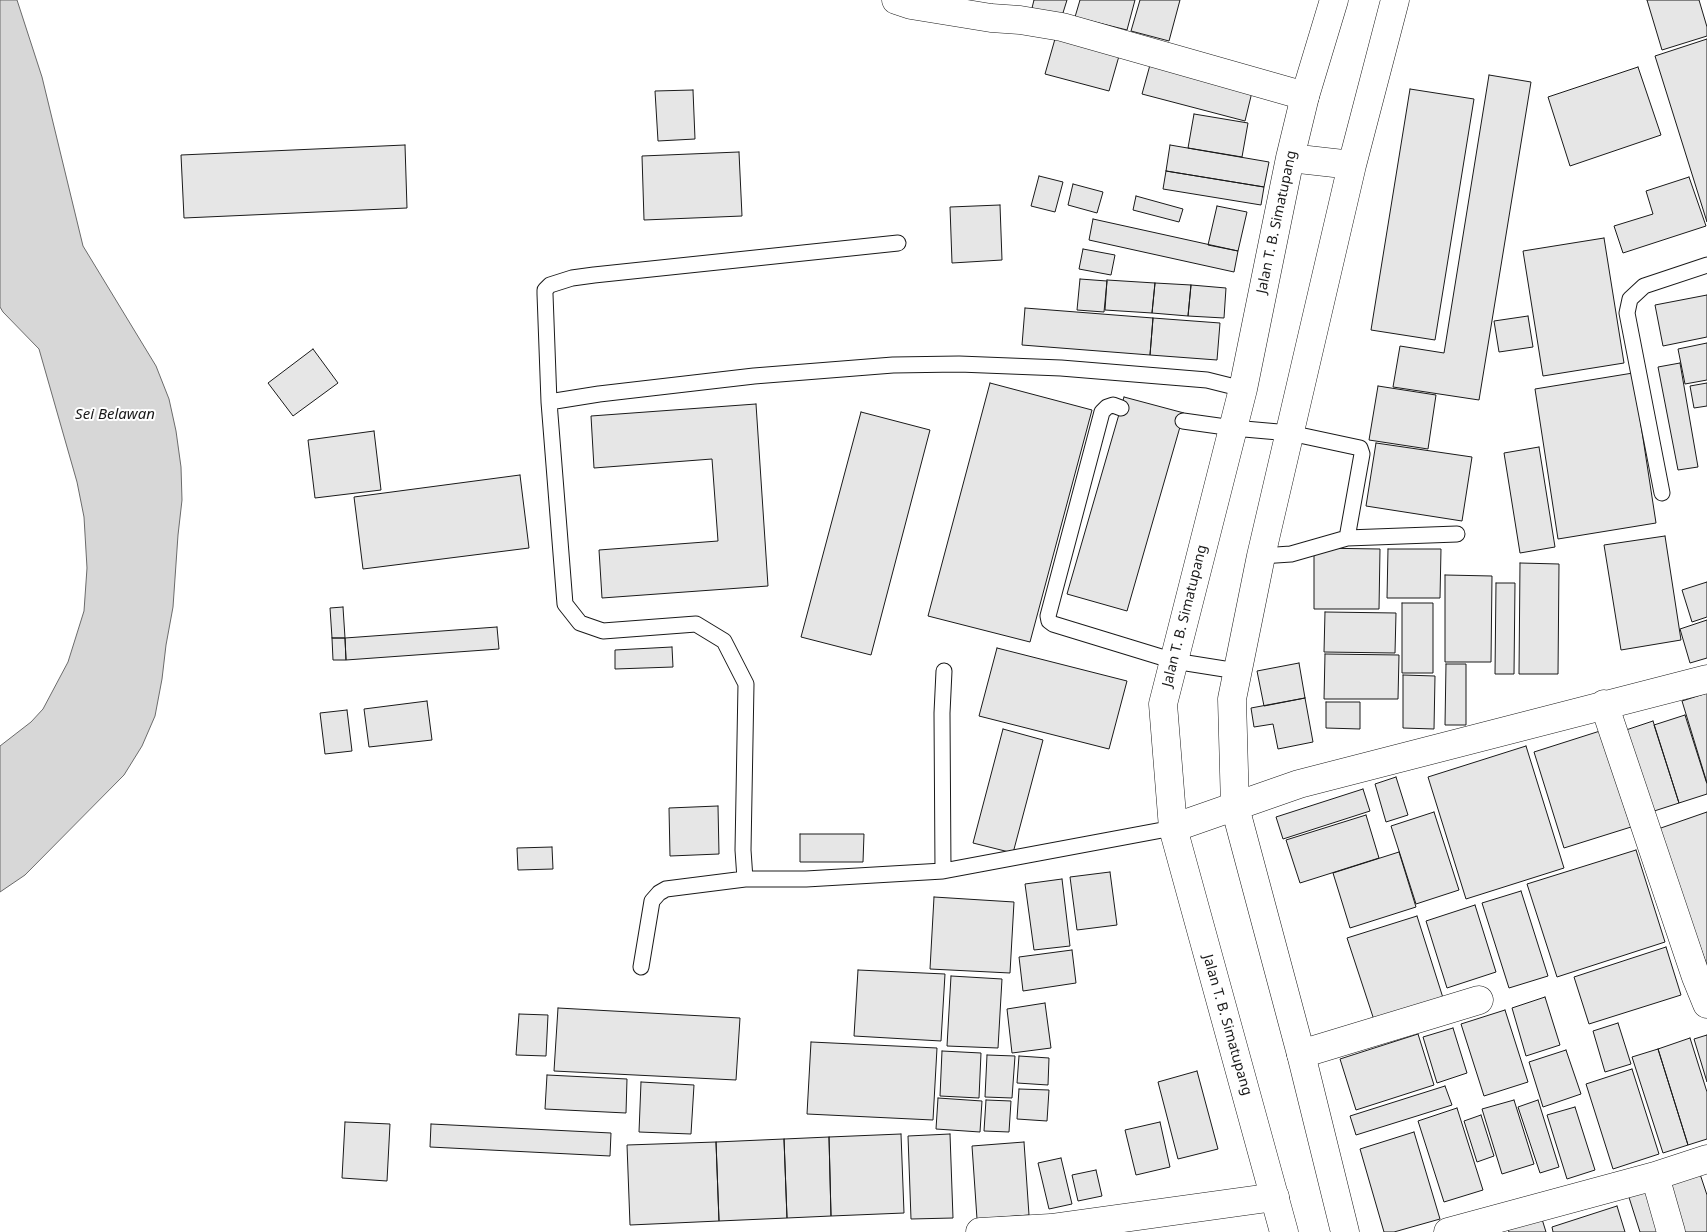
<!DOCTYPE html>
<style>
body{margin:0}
canvas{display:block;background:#fff}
</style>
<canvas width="1707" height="1232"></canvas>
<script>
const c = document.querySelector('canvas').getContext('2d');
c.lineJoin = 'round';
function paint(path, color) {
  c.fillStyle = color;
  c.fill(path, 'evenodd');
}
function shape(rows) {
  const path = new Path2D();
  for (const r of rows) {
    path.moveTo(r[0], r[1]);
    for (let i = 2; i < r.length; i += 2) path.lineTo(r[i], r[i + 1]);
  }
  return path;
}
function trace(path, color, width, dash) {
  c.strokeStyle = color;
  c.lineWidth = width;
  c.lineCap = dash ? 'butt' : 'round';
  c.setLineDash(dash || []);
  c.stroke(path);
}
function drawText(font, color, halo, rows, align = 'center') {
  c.font = font + ' "Noto Sans",sans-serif';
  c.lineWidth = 4;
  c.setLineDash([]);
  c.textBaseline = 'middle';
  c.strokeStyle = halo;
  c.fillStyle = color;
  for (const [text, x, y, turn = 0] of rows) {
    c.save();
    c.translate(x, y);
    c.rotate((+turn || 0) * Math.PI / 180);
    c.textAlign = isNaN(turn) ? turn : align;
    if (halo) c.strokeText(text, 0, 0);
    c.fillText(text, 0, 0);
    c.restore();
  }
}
const water = shape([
 [0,0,17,0,42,77,83,246,156,366,169,399,176,431,181,467,182,500,178,535,173,607,166,645,162,679,155,716,142,746,124,775,25,875,0,892,0,746,31,722,43,709,68,662,84,611,87,568,84,517,77,482,39,349,3,312,0,307,0,0]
]);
const building = shape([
 [1034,0,1067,0,1062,16,1032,8,1034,0],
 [1080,0,1135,0,1127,30,1075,17,1080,0],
 [1140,0,1180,0,1169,41,1131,31,1140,0],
 [1647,0,1699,0,1707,27,1707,36,1662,50,1647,0],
 [1057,32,1121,49,1109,91,1045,74,1057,32],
 [1707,39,1707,222,1655,56,1707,39],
 [1150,65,1252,92,1245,121,1142,94,1150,65],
 [1638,67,1661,135,1570,166,1548,97,1638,67],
 [1489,75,1531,82,1479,400,1393,387,1400,346,1444,353,1489,75],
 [1410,89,1474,99,1435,340,1371,330,1410,89],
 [693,90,695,139,658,141,655,91,693,90],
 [1194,114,1248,123,1242,157,1188,148,1194,114],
 [405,145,407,208,184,218,181,155,405,145],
 [1170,145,1269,162,1264,187,1166,171,1170,145],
 [739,152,742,216,644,220,642,156,739,152],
 [1166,171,1264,187,1261,205,1163,189,1166,171],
 [1039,176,1063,182,1055,212,1031,206,1039,176],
 [1689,177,1706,226,1623,253,1614,226,1653,214,1646,191,1689,177],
 [1073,184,1103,192,1097,213,1068,205,1073,184],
 [1136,196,1183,209,1179,222,1133,210,1136,196],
 [1000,205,1002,260,952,263,950,207,1000,205],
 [1217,206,1247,212,1238,251,1208,245,1217,206],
 [1093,219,1238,251,1234,272,1089,240,1093,219],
 [1604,238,1624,363,1543,376,1523,251,1604,238],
 [1083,249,1115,255,1111,275,1079,269,1083,249],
 [1080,279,1107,281,1104,312,1077,310,1080,279],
 [1107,280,1155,283,1152,313,1105,310,1107,280],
 [1155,283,1191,285,1188,316,1152,313,1155,283],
 [1191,285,1226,288,1224,318,1188,316,1191,285],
 [1707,295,1707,337,1663,346,1655,305,1707,295],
 [1025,308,1153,318,1150,355,1022,345,1025,308],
 [1528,316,1533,347,1499,352,1494,321,1528,316],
 [1153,318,1220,323,1217,360,1150,355,1153,318],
 [1707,343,1707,380,1685,384,1678,349,1707,343],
 [313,349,338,383,293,416,268,383,313,349],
 [1680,363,1698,467,1678,470,1658,367,1680,363],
 [1633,373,1656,523,1558,539,1535,389,1633,373],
 [990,383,1092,410,1030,642,928,616,990,383],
 [1707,383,1707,406,1694,408,1690,386,1707,383],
 [1378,386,1436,395,1428,449,1369,440,1378,386],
 [1124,397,1184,413,1127,611,1067,594,1124,397],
 [756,404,768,586,602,598,599,550,718,541,712,459,594,468,591,416,756,404],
 [861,412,930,430,871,655,801,637,861,412],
 [374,431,381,490,315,498,308,440,374,431],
 [1376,443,1472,457,1462,521,1366,506,1376,443],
 [1539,447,1555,547,1520,553,1504,453,1539,447],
 [520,475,529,548,363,569,354,497,520,475],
 [1665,536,1681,640,1621,650,1604,545,1665,536],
 [1314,548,1380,549,1379,609,1314,609,1314,548],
 [1388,549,1441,549,1440,598,1387,598,1388,549],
 [1520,563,1559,564,1558,674,1519,674,1520,563],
 [1445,575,1492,576,1491,662,1445,662,1445,575],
 [1707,582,1707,617,1692,622,1682,590,1707,582],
 [1496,583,1515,583,1514,674,1495,674,1496,583],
 [1402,603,1433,603,1433,673,1402,673,1402,603],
 [343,607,345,638,332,638,330,608,343,607],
 [1325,612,1396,613,1395,653,1324,652,1325,612],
 [1707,620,1707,658,1690,663,1680,629,1707,620],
 [497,627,499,649,346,660,345,638,497,627],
 [332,638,345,638,346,660,333,660,332,638],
 [672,647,673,667,615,669,615,650,672,647],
 [997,648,1127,681,1109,749,979,716,997,648],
 [1325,654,1399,655,1398,699,1324,699,1325,654],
 [1299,663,1305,698,1264,706,1257,671,1299,663],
 [1446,664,1466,664,1466,725,1445,725,1446,664],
 [1403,675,1435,676,1434,729,1403,728,1403,675],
 [1707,693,1707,783,1682,701,1707,693],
 [1305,698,1313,742,1278,749,1273,724,1254,727,1251,708,1305,698],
 [427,701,432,740,369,747,364,709,427,701],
 [1326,702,1360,702,1360,729,1326,728,1326,702],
 [347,710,352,751,325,754,320,713,347,710],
 [1685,715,1707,784,1707,794,1679,803,1654,725,1685,715],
 [1653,721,1679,803,1648,813,1623,731,1653,721],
 [1003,729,1043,740,1013,853,973,843,1003,729],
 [1600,731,1631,827,1564,848,1534,752,1600,731],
 [1526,746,1564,868,1466,899,1428,777,1526,746],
 [1396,777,1408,815,1386,822,1375,784,1396,777],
 [1363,789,1370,811,1283,839,1276,817,1363,789],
 [718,806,719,854,670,856,669,808,718,806],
 [1434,812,1459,890,1416,904,1391,826,1434,812],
 [1707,812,1707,966,1658,829,1707,812],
 [1366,815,1379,858,1300,883,1286,840,1366,815],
 [800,834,864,834,863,862,800,862,800,834],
 [552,847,553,869,518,870,517,848,552,847],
 [1636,850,1665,942,1557,977,1527,884,1636,850],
 [1399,852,1416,907,1350,928,1333,873,1399,852],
 [1110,872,1117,925,1077,930,1070,877,1110,872],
 [1062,879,1070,946,1034,950,1025,884,1062,879],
 [1521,891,1548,976,1509,988,1482,903,1521,891],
 [934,897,1014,902,1010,973,930,969,934,897],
 [1475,905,1496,972,1447,988,1426,921,1475,905],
 [1417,916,1444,1001,1375,1023,1347,938,1417,916],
 [1666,947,1681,995,1589,1024,1574,977,1666,947],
 [1072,950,1076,983,1023,991,1019,957,1072,950],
 [858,970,945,974,941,1041,854,1036,858,970],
 [951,976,1002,979,998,1048,947,1046,951,976],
 [1545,997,1560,1045,1526,1056,1512,1008,1545,997],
 [1045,1003,1051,1048,1012,1053,1007,1009,1045,1003],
 [558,1008,740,1018,736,1080,554,1071,558,1008],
 [1505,1010,1528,1082,1484,1096,1461,1024,1505,1010],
 [519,1014,548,1015,546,1056,516,1055,519,1014],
 [1618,1023,1631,1064,1605,1072,1593,1031,1618,1023],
 [1453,1028,1467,1073,1437,1083,1423,1037,1453,1028],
 [1418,1034,1434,1085,1356,1110,1340,1059,1418,1034],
 [1707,1035,1707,1082,1694,1039,1707,1035],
 [1690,1038,1707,1092,1707,1139,1688,1145,1658,1049,1690,1038],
 [811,1042,937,1048,933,1120,807,1114,811,1042],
 [1658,1049,1688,1145,1663,1153,1632,1057,1658,1049],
 [1566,1050,1581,1094,1543,1107,1529,1062,1566,1050],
 [942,1051,981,1053,979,1098,940,1096,942,1051],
 [987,1055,1015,1056,1012,1098,985,1097,987,1055],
 [1019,1056,1049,1058,1048,1085,1017,1083,1019,1056],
 [1632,1069,1659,1154,1613,1169,1586,1084,1632,1069],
 [1197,1071,1218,1149,1178,1159,1158,1082,1197,1071],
 [547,1075,627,1079,626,1113,545,1109,547,1075],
 [641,1082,694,1085,691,1134,639,1132,641,1082],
 [1445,1086,1452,1105,1356,1135,1350,1116,1445,1086],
 [1019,1089,1049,1090,1047,1121,1017,1119,1019,1089],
 [938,1098,982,1101,980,1132,936,1129,938,1098],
 [986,1100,1011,1101,1009,1132,984,1131,986,1100],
 [1514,1100,1534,1164,1502,1174,1482,1109,1514,1100],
 [1538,1100,1559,1167,1540,1173,1518,1107,1538,1100],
 [1575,1107,1595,1170,1567,1179,1547,1115,1575,1107],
 [1457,1108,1483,1190,1444,1202,1418,1121,1457,1108],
 [1481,1115,1494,1156,1477,1162,1464,1121,1481,1115],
 [345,1122,390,1124,387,1181,342,1178,345,1122],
 [1160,1122,1170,1167,1136,1175,1125,1130,1160,1122],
 [431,1124,611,1133,610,1156,430,1147,431,1124],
 [1414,1132,1440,1219,1394,1232,1384,1232,1360,1149,1414,1132],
 [901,1134,904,1213,831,1216,829,1137,901,1134],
 [950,1134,953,1218,911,1219,908,1136,950,1134],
 [829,1137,831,1216,787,1218,784,1139,829,1137],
 [784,1139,787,1218,719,1221,716,1142,784,1139],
 [716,1142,719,1221,630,1225,627,1145,716,1142],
 [1024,1142,1029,1215,977,1219,972,1146,1024,1142],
 [1061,1158,1072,1204,1049,1209,1038,1163,1061,1158],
 [1096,1170,1102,1196,1078,1201,1072,1175,1096,1170],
 [1699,1171,1707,1195,1707,1232,1681,1232,1664,1182,1699,1171],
 [1649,1181,1665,1232,1640,1232,1626,1188,1649,1181],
 [1617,1206,1625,1232,1553,1232,1552,1227,1617,1206],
 [1542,1219,1546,1232,1509,1232,1508,1230,1542,1219]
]);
const lane = shape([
 [898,243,594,275,572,278,550,285,545,290,545,294,549,402,599,394,754,376,893,365,959,364,1061,368,1207,380,1243,389],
 [549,402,565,604,580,623,603,631,696,624,724,641,746,684,743,850,745,879,806,879,943,871,1173,828],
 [1121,408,1113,405,1107,407,1102,412,1048,616,1049,621,1053,624,1174,661,1237,671],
 [1183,421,1233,428,1290,433,1360,448,1362,454,1347,538],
 [1662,493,1627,313,1630,299,1644,286,1707,265],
 [1261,556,1291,554,1347,538,1457,534],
 [943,871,942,713,944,671],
 [641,967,652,901,659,893,666,889,745,879]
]);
const street = shape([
 [896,0,911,5,991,18,1020,20,1062,27,1305,96],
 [1604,704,1696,977,1707,1004],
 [1173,828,1299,784,1707,679],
 [1301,1054,1479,1000],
 [1655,1176,1671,1232],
 [980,1232,1051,1228,1275,1197],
 [1448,1232,1655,1176,1707,1159]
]);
const primary = shape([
 [1290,158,1352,165],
 [1284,1232,1173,828,1163,704,1243,389,1290,158,1305,96,1334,0],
 [1345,1232,1301,1054,1235,807,1232,699,1261,556,1352,165,1395,0]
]);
const streetNames = [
 ["Jalan T. B. Simatupang",1277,222,-78],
 ["Jalan T. B. Simatupang",1185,616,-76],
 ["Jalan T. B. Simatupang",1227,1025,74]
];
const waterNames = [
 ["Sei Belawan",115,415]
];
paint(water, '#d7d7d7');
trace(water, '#6a6a6a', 1);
paint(building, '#e6e6e6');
trace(building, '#1a1a1a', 1);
trace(lane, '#1a1a1a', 17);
trace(street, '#1a1a1a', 29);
trace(primary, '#1a1a1a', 29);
trace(lane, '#fff', 15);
trace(street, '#fff', 28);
trace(primary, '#fff', 28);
drawText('14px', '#1a1a1a', '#fff', streetNames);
drawText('italic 15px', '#1a1a1a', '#fff', waterNames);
</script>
